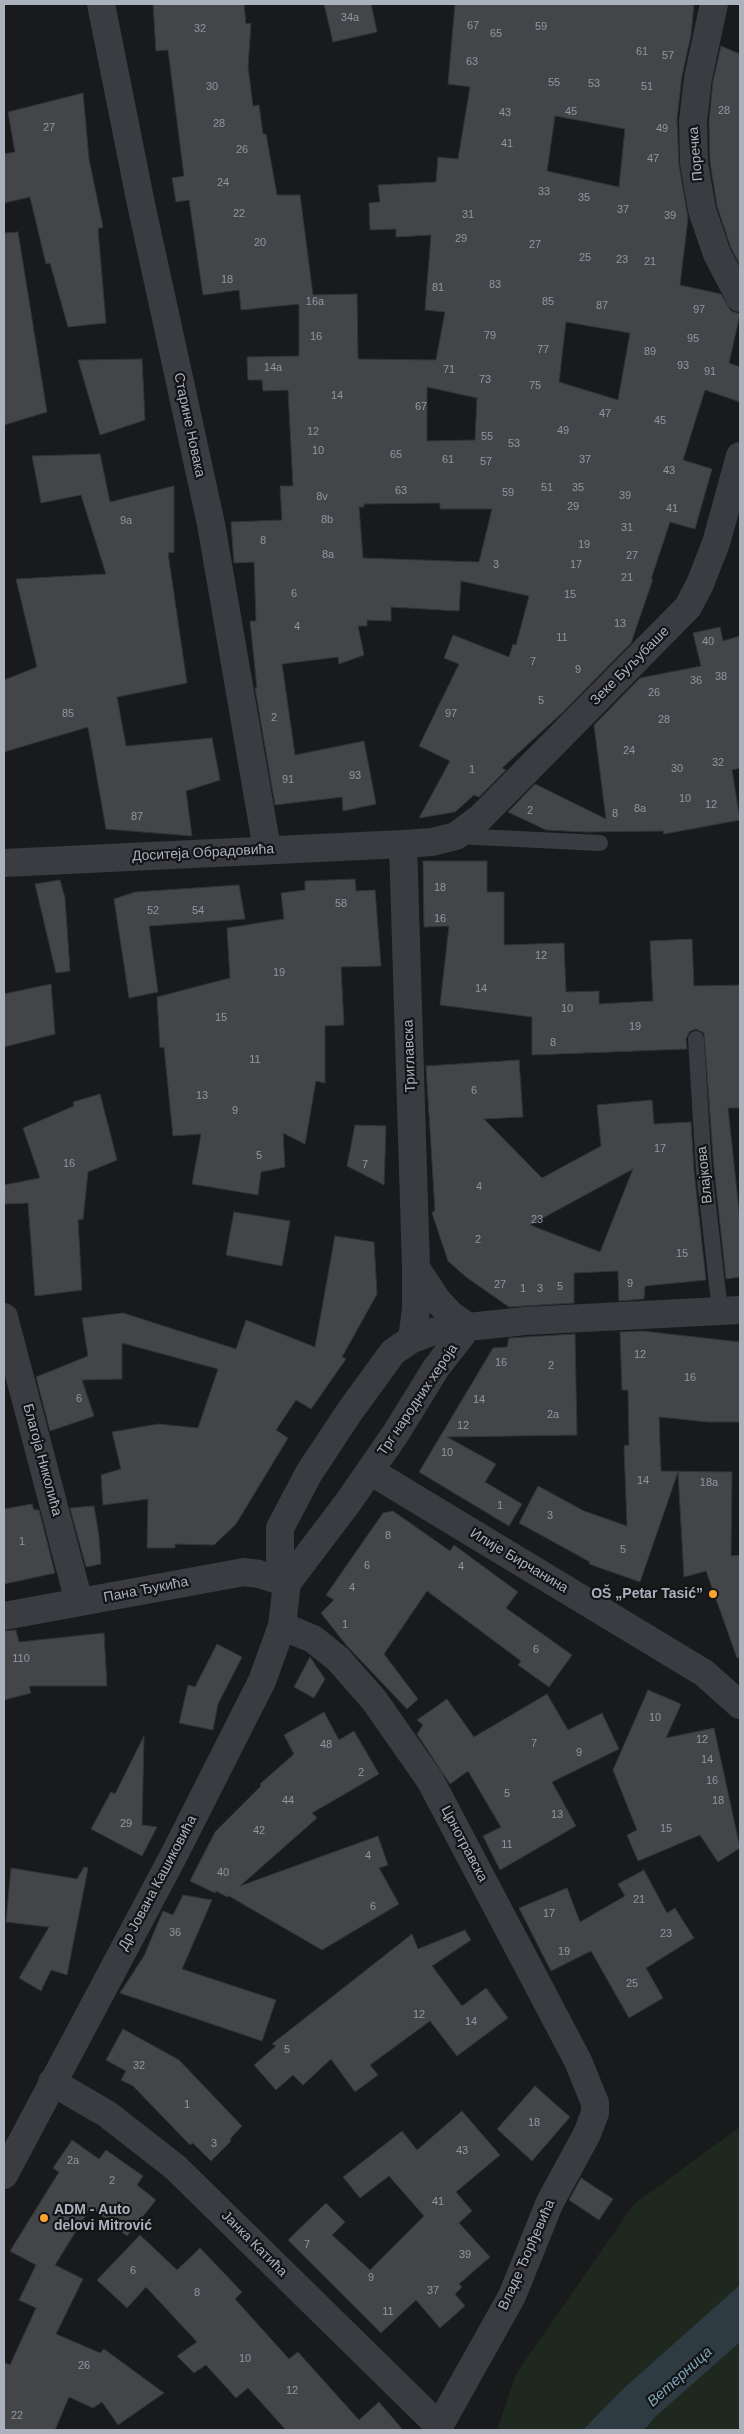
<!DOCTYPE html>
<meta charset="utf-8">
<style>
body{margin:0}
#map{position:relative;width:744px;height:2434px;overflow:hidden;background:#191a1c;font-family:Arial,sans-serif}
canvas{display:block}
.frame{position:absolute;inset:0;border:5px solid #abb2bd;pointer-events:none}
</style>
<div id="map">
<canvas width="744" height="2434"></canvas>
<div class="frame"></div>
</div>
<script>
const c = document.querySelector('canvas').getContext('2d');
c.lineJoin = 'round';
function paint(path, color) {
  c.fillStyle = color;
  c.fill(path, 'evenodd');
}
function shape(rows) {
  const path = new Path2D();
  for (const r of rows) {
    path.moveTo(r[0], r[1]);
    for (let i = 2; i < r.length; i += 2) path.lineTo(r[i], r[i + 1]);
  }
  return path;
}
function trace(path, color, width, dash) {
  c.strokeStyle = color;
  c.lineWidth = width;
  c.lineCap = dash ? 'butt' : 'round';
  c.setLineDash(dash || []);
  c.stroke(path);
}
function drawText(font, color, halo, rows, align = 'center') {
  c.font = font + ' Arial,sans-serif';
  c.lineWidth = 4.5;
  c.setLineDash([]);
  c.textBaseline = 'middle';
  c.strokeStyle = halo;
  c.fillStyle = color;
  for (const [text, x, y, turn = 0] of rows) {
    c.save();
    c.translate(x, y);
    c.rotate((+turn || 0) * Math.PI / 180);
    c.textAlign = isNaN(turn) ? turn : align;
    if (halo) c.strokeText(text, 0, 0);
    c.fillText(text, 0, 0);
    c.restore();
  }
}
const green = shape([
 [740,2127,740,2430,497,2430,516,2374,634,2204]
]);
const water = shape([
 [740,2285,740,2342,656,2416,644,2430,583,2430,622,2390]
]);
const building = shape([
 [153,4,244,4,246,24,251,23,248,67,253,106,259,105,263,134,266,134,277,195,300,195,313,295,357,294,358,359,436,360,445,312,425,310,431,235,396,237,396,229,370,230,369,203,380,202,378,185,436,182,438,157,458,159,470,87,448,84,455,4,694,4,691,35,682,76,677,119,679,165,688,218,680,285,721,294,731,311,740,314,729,363,740,367,740,402,705,390,683,460,712,469,695,529,670,522,651,579,653,579,631,643,562,713,502,768,506,770,479,797,474,795,455,812,419,818,450,761,419,746,459,664,444,658,453,635,509,657,513,644,516,645,529,596,461,581,459,611,391,607,391,621,367,620,367,626,358,626,364,655,339,664,338,657,282,664,295,755,364,741,376,804,343,811,342,797,275,805,255,688,257,688,250,621,256,621,254,562,234,563,231,522,282,520,280,486,293,486,288,390,263,391,262,380,248,380,247,357,299,356,299,304,241,310,239,290,203,295,189,200,176,202,172,178,184,176,168,50,156,51,153,4],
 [555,116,625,129,619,187,547,171,555,116],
 [566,322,630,333,618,400,559,382,566,322],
 [427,387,477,398,475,440,427,441,427,387],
 [440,503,440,509,492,509,479,562,363,558,359,507,364,507,364,504,440,503],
 [324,4,371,4,377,32,333,42,324,4],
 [721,46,740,54,740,265,731,248,717,206,710,162,709,122,713,81,721,46],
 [83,93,89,159,103,227,98,229,106,323,68,327,50,263,46,264,30,197,4,203,4,154,15,152,8,112,83,93],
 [18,232,47,412,4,425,4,233,18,232],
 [142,359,145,420,100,435,78,360,142,359],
 [100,454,110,502,174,486,174,552,168,553,187,683,117,697,126,746,212,738,220,780,186,791,192,836,106,829,88,727,4,752,4,680,37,667,16,579,106,574,81,495,41,503,32,456,100,454],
 [720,627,723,641,740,636,740,768,732,770,740,820,664,834,663,831,586,832,546,830,508,812,535,784,606,819,594,725,640,678,701,666,693,633,720,627],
 [423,861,487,861,487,892,504,892,504,945,564,943,566,992,599,991,599,1004,653,1001,650,941,692,939,694,986,740,985,740,1108,728,1108,740,1220,740,1277,726,1279,714,1169,704,1033,696,1029,690,1031,686,1039,687,1049,532,1055,532,1017,440,1005,449,926,424,927,423,861],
 [355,879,356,891,375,890,381,966,341,967,344,1025,325,1026,325,1083,316,1081,305,1144,283,1133,285,1167,261,1172,258,1195,192,1184,201,1134,173,1136,164,1047,160,1048,157,997,230,978,227,928,284,919,281,893,305,890,305,881,355,879],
 [60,880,65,898,70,971,56,973,35,884,60,880],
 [239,885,245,919,149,926,158,992,129,998,114,899,135,892,239,885],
 [51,984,55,1034,4,1047,4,994,51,984],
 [519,1060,523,1117,484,1119,542,1178,601,1146,597,1105,652,1100,654,1124,691,1122,694,1171,706,1280,645,1286,644,1299,619,1301,618,1271,574,1273,574,1303,509,1307,466,1277,448,1261,432,1213,435,1210,426,1066,519,1060],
 [633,1169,600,1252,530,1225,633,1169],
 [100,1094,117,1160,88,1172,83,1219,78,1220,82,1290,35,1296,28,1203,4,1204,4,1185,40,1178,23,1128,74,1106,73,1102,100,1094],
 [355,1125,386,1126,384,1185,347,1166,355,1125],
 [234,1212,290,1221,282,1266,226,1255,234,1212],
 [335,1236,374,1242,377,1294,342,1357,346,1359,311,1409,296,1400,276,1430,288,1438,236,1524,214,1545,175,1544,175,1548,147,1548,148,1499,103,1505,101,1475,121,1469,112,1432,158,1424,198,1428,218,1369,122,1343,122,1379,82,1380,94,1416,50,1431,36,1377,88,1356,82,1318,123,1313,236,1349,246,1320,315,1347,335,1236],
 [642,1331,740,1342,740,1422,708,1422,659,1417,661,1471,732,1472,731,1556,740,1555,740,1657,737,1658,706,1571,684,1577,678,1472,640,1582,589,1564,590,1562,519,1523,538,1486,584,1511,627,1526,624,1446,629,1445,628,1390,622,1390,620,1332,642,1331],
 [575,1334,577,1435,447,1437,496,1464,485,1482,522,1504,509,1526,419,1472,493,1348,507,1347,509,1338,575,1334],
 [32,1504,34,1510,39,1510,55,1573,4,1584,4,1509,32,1504],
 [94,1506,99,1536,101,1564,86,1567,70,1508,94,1506],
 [393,1511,450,1551,454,1545,518,1592,506,1608,572,1655,549,1687,518,1665,521,1661,427,1591,384,1654,418,1699,407,1709,347,1646,321,1613,334,1600,326,1595,383,1513,393,1511],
 [16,1630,19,1642,104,1633,107,1686,29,1686,31,1693,4,1700,4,1631,16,1630],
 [217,1644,242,1657,218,1704,213,1730,179,1723,188,1685,195,1687,217,1644],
 [310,1657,325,1679,314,1698,294,1687,310,1657],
 [648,1690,681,1704,666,1738,714,1728,740,1848,718,1862,700,1835,638,1861,627,1835,637,1830,613,1770,648,1690],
 [547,1694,568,1730,602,1713,619,1749,552,1782,576,1826,500,1870,483,1836,501,1827,468,1771,450,1784,417,1734,423,1725,417,1720,447,1699,474,1737,547,1694],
 [324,1712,339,1740,354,1731,379,1774,312,1813,317,1818,240,1886,378,1836,388,1865,379,1868,399,1904,322,1950,229,1896,227,1897,216,1891,215,1893,190,1881,215,1832,261,1786,260,1784,294,1754,284,1735,324,1712],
 [144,1736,142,1825,157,1827,142,1856,91,1829,111,1792,115,1794,144,1736],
 [84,1867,88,1868,67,1975,51,1970,41,1991,19,1978,49,1927,6,1922,11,1868,77,1879,84,1867],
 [644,1870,667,1913,675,1908,694,1938,646,1968,663,1998,629,2018,591,1951,551,1971,519,1908,567,1888,580,1922,625,1896,618,1884,644,1870],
 [183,1895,212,1900,182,1969,276,2000,262,2041,120,1993,144,1956,163,1911,173,1915,183,1895],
 [465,1930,471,1940,432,1966,462,2006,486,1988,508,2018,457,2056,430,2021,370,2065,378,2075,355,2092,331,2059,303,2085,293,2075,276,2090,254,2065,276,2046,272,2044,412,1934,418,1949,465,1930],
 [123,2029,179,2060,242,2126,230,2139,231,2141,211,2161,193,2143,190,2145,133,2086,121,2080,126,2071,106,2060,123,2029],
 [535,2086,570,2117,532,2161,497,2129,535,2086],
 [462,2111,500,2155,456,2192,472,2211,459,2223,490,2257,459,2284,462,2287,455,2294,465,2306,440,2328,416,2300,381,2333,288,2240,326,2203,345,2222,332,2235,370,2270,424,2216,389,2176,360,2198,343,2177,402,2131,417,2150,462,2111],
 [72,2140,99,2159,106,2150,143,2176,137,2185,156,2200,127,2236,91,2207,55,2265,83,2279,56,2334,100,2353,104,2349,164,2393,118,2425,102,2402,93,2408,69,2397,55,2430,4,2430,4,2362,10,2365,36,2308,19,2300,36,2265,10,2251,59,2172,53,2168,72,2140],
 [581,2178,613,2199,599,2220,569,2200,581,2178],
 [140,2235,177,2270,200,2248,242,2292,235,2299,289,2359,298,2352,359,2420,379,2402,403,2430,286,2430,248,2388,236,2398,206,2365,194,2373,177,2356,197,2342,146,2287,127,2308,97,2280,140,2235]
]);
const service = shape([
 [456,836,600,843],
 [696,1039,704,1170,720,1311]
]);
const minor = shape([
 [101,4,141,204,211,524,267,849],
 [714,4,698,78,693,121,694,163,702,210,717,254,740,298],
 [403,844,416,1268],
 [4,863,403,844,432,842,456,836,480,818,688,607,700,584,716,543,740,456],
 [4,1317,79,1602],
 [412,1339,416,1309,416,1268,437,1300,451,1315,468,1327],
 [370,1471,704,1673,740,1705],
 [4,1616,244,1572,259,1574,287,1583],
 [282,1626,313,1639,338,1659,374,1700,430,1780,578,2061,595,2103,595,2113,587,2134,550,2202,512,2296,437,2430],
 [52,2082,107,2114,175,2167,439,2426]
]);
const tertiary = shape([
 [287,1583,349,1501,396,1433,436,1368,468,1327],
 [4,2175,175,1853,262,1681,282,1626,287,1583,280,1559,280,1528,309,1473,350,1411,393,1352,412,1339,431,1332,468,1327,525,1321,740,1310]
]);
const markers = [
 [713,1594,5,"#ffa32e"],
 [44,2218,5,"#ffa32e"]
];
const numberNames = [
 ["34a",350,18],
 ["67",473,26],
 ["59",541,27],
 ["32",200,29],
 ["65",496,34],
 ["61",642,52],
 ["57",668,56],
 ["63",472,62],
 ["55",554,83],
 ["53",594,84],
 ["30",212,87],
 ["51",647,87],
 ["28",724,111],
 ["45",571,112],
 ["43",505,113],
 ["28",219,124],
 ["27",49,128],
 ["49",662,129],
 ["41",507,144],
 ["26",242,150],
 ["47",653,159],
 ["24",223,183],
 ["33",544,192],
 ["35",584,198],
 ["37",623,210],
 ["22",239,214],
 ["31",468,215],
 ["39",670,216],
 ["29",461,239],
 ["20",260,243],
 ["27",535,245],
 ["25",585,258],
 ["23",622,260],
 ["21",650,262],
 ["18",227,280],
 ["83",495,285],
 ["81",438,288],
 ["16a",315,302],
 ["85",548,302],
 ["87",602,306],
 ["97",699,310],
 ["79",490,336],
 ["16",316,337],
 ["95",693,339],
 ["77",543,350],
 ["89",650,352],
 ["93",683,366],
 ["14a",273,368],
 ["71",449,370],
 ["91",710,372],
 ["73",485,380],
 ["75",535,386],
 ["14",337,396],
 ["67",421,407],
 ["47",605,414],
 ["45",660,421],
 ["49",563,431],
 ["12",313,432],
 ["55",487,437],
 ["53",514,444],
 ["10",318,451],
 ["65",396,455],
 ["61",448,460],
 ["37",585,460],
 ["57",486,462],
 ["43",669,471],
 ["51",547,488],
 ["35",578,488],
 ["63",401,491],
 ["59",508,493],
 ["39",625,496],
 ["8v",322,497],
 ["29",573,507],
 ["41",672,509],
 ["8b",327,520],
 ["9a",126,521],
 ["31",627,528],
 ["8",263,541],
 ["19",584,545],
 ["8a",328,555],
 ["27",632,556],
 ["3",496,565],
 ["17",576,565],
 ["21",627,578],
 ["6",294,594],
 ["15",570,595],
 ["13",620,624],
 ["4",297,627],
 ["11",562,638],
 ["40",708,642],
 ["7",533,662],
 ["9",578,670],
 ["38",721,677],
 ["36",696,681],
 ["26",654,693],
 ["5",541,701],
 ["85",68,714],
 ["97",451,714],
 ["2",274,718],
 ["28",664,720],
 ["24",629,751],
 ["32",718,763],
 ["30",677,769],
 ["1",472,770],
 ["93",355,776],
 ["91",288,780],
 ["10",685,799],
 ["12",711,805],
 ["8a",640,809],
 ["2",530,811],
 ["8",615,814],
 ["87",137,817],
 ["18",440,888],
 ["58",341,904],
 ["52",153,911],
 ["54",198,911],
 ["16",440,919],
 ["12",541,956],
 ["19",279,973],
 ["14",481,989],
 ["10",567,1009],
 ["15",221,1018],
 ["19",635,1027],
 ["8",553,1043],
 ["11",255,1060],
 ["6",474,1091],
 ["13",202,1096],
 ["9",235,1111],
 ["17",660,1149],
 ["5",259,1156],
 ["16",69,1164],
 ["7",365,1165],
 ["4",479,1187],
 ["23",537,1220],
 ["2",478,1240],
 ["15",682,1254],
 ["9",630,1284],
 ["27",500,1285],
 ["5",560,1287],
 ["1",523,1289],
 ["3",540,1289],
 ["12",640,1355],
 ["16",501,1363],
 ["2",551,1366],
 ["16",690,1378],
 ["6",79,1399],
 ["14",479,1400],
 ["2a",553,1415],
 ["12",463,1426],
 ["10",447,1453],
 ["14",643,1481],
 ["18a",709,1483],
 ["1",500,1506],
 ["3",550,1516],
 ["8",388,1536],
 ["1",22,1542],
 ["5",623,1550],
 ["6",367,1566],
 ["4",461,1567],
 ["4",352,1588],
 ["1",345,1625],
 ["6",536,1650],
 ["110",21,1659],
 ["10",655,1718],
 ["12",702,1740],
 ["7",534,1744],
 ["48",326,1745],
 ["9",579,1753],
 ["14",707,1760],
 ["2",361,1773],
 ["16",712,1781],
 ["5",507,1794],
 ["44",288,1801],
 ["18",718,1801],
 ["13",557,1815],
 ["29",126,1824],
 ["15",666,1829],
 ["42",259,1831],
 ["11",507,1845],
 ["4",368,1856],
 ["40",223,1873],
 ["21",639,1900],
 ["6",373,1907],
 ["17",549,1914],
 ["36",175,1933],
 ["23",666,1934],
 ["19",564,1952],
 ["25",632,1984],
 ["12",419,2015],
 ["14",471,2022],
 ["5",287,2050],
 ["32",139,2066],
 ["1",187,2105],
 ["18",534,2123],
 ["3",214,2144],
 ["43",462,2151],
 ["2a",73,2161],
 ["2",112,2181],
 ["41",438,2202],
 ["7",307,2245],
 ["39",465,2255],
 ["6",133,2271],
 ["9",371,2278],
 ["37",433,2291],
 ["8",197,2293],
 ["11",388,2312],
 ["10",245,2359],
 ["26",84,2366],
 ["12",292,2391],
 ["22",17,2416]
];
const streetNames = [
 ["Поречка",696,154,-95],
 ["Старине Новака",189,425,78],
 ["Зеке Буљубаше",630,666,-45],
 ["Доситеја Обрадовића",203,853,-3],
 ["Триглавска",410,1056,-92],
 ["Влајкова",705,1175,-96],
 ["Трг народних хероја",418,1400,-56],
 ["Благоја Николића",42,1460,75],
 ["Илије Бирчанина",519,1561,31],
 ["Пана Ђукића",146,1590,-11],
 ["Црнотравска",464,1844,62],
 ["Др Јована Кашиковића",158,1883,-62],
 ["Јанка Катића",254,2244,45],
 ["Владе Ђорђевића",527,2255,-66]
];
const poiNames = [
 ["OŠ „Petar Tasić”",703,1594],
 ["ADM - Auto",54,2210,"left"],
 ["delovi Mitrović",54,2226,"left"]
];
const waterNames = [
 ["Ветерница",680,2377,-42]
];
paint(green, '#1f281f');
paint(water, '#2e3b42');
paint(building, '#434549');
trace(building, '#333438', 1);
trace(service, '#3a3c41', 16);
trace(minor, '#3a3c41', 28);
trace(tertiary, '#3a3c41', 28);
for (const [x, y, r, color] of markers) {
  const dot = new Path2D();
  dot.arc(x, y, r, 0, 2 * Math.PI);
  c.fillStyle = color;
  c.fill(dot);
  trace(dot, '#141417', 2);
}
drawText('11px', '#9197a0', null, numberNames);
drawText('14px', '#abb2bd', '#141417', streetNames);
drawText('bold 14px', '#abb2bd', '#141417', poiNames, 'right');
drawText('italic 15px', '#7fa5ba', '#141417', waterNames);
</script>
